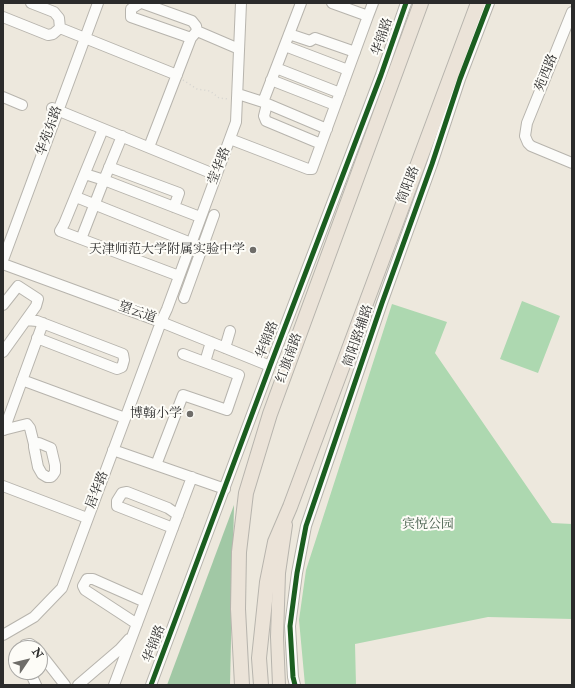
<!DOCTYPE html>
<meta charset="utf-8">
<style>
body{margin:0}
#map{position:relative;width:575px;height:688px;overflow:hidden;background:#ede8dd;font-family:"IM FELL Double Pica",serif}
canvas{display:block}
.frame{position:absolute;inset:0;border:4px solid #2b2b2b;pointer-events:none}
.north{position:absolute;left:8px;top:640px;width:40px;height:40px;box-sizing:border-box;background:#fdfcf7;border:1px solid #a9a8a5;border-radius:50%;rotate:55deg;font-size:11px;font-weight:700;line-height:16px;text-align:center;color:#2b2b2b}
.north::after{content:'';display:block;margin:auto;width:14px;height:18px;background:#6f6d69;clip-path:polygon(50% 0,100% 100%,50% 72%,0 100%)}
</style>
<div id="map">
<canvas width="575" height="688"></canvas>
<div class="frame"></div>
<div class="north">N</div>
</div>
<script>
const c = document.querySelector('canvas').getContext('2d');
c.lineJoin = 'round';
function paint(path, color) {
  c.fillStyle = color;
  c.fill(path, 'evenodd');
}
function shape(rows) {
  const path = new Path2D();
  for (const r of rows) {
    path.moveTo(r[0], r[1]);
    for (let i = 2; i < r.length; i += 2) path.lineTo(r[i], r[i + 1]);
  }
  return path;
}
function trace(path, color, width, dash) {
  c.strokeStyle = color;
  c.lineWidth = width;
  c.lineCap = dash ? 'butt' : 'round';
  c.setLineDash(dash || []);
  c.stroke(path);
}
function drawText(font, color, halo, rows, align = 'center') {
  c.font = font + ' "IM FELL Double Pica","Noto Serif SC",serif';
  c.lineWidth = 4;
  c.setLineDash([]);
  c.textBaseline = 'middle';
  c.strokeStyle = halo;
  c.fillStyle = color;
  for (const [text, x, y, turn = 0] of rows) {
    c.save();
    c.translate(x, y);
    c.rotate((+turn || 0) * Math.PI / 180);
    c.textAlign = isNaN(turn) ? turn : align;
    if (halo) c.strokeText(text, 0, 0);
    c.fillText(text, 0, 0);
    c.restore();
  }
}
const green = shape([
 [522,301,560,316,538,373,500,359],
 [392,304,447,322,435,353,552,523,572,524,572,619,488,617,355,644,356,685,305,685,299,620,306,570]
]);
const forest = shape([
 [234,505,230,685,167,685]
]);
const path = shape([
 [183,80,197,89,210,91,219,98,228,99]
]);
const minor = shape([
 [140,3,131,9,131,17,191,38],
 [142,3,192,21,196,26,197,31],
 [572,12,527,123,525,136,528,143,531,146,572,163],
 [368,16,373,3],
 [3,17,48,35,53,34,60,28,59,18,54,12,31,3],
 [60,28,177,75],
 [289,34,310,41,315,38,355,52],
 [285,46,348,70],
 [276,68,340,93],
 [271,80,335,105],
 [238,94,263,102,327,129],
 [3,97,22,105],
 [263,102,301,3],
 [267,104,264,116,266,121,321,144],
 [52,108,216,175],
 [103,129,64,224,60,231,179,276],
 [122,136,104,180,200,217],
 [230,139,308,169,312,169,368,16,332,3],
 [149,147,191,38,197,31,239,49],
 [109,167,179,193,174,207],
 [76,197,191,243],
 [81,239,104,180,85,174],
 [3,260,98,3],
 [3,264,161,322,270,366],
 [184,298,214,215],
 [3,305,18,286,38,299,36,306,3,352],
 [26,320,37,321,123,354,124,360,122,367,117,369,37,338],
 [225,348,230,331],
 [205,362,211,342],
 [22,380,125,418],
 [3,430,27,424,30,428,34,444,34,447,38,467,42,474,47,477,51,477,53,475,55,472,55,465,51,448,39,443,37,444,34,447],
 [4,430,43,323],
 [113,450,225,489],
 [156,465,183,395,227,410,239,375,183,354],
 [3,486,87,518],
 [173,528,117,506,117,501,122,493,127,492,168,508,178,515],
 [137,624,85,590,83,586,87,579,93,579,145,602],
 [3,635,34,617,62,588,161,322,167,309,236,122,241,3],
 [24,648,25,645,30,644,36,648],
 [40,653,65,685],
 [30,672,36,685],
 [78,685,120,649,129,639],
 [114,685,192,477],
 [151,685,270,366,381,75,406,3],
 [295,685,293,677,290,626,297,573,306,526,382,303,432,164,460,79,489,3]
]);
const major = shape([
 [279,685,277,637,279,573,286,525]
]);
const highway = shape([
 [242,685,238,609,239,552,246,493,270,414,421,3],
 [261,685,259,658,267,582,275,542,290,507,478,3]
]);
const cycleway = shape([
 [151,685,270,366,381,75,406,3],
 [295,685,293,677,290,626,297,573,306,526,382,303,432,164,460,79,489,3]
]);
const markers = [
 [253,250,4,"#6f6d69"],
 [190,414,4,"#6f6d69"]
];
const streetNames = [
 ["华锦路",383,37,-71],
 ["苑西路",547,73,-68],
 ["华苑东路",50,131,-70],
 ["莹华路",220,166,-69],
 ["简阳路",409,185,-69],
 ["望云道",137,313,20],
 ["简阳路辅路",359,336,-71],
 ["华锦路",268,340,-69],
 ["红旗南路",290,358,-70],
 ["居华路",98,490,-69],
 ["华锦路",155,644,-69]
];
const poiNames = [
 ["天津师范大学附属实验中学",245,250],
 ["博翰小学",182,414]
];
const parkNames = [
 ["宾悦公园",428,525]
];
paint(green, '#add8b0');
paint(forest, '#a1c8a5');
trace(minor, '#b7b4ad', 12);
trace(major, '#b7b4ad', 14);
trace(highway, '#b7b4ad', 16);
trace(path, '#d5d4d0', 1.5, [1, 3]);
trace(minor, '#fcfcfa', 10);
trace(major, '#ebe3d8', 12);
trace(highway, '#ebe3d8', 14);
trace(cycleway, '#1b5e20', 5);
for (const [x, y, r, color] of markers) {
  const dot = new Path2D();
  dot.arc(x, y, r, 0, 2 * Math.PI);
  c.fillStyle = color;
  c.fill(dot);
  trace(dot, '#fdfcf7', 1.5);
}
drawText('13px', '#2b2b2b', '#fdfcf7', streetNames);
drawText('13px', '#2b2b2b', '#fdfcf7', poiNames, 'right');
drawText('13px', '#425b48', '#fdfcf7', parkNames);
</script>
